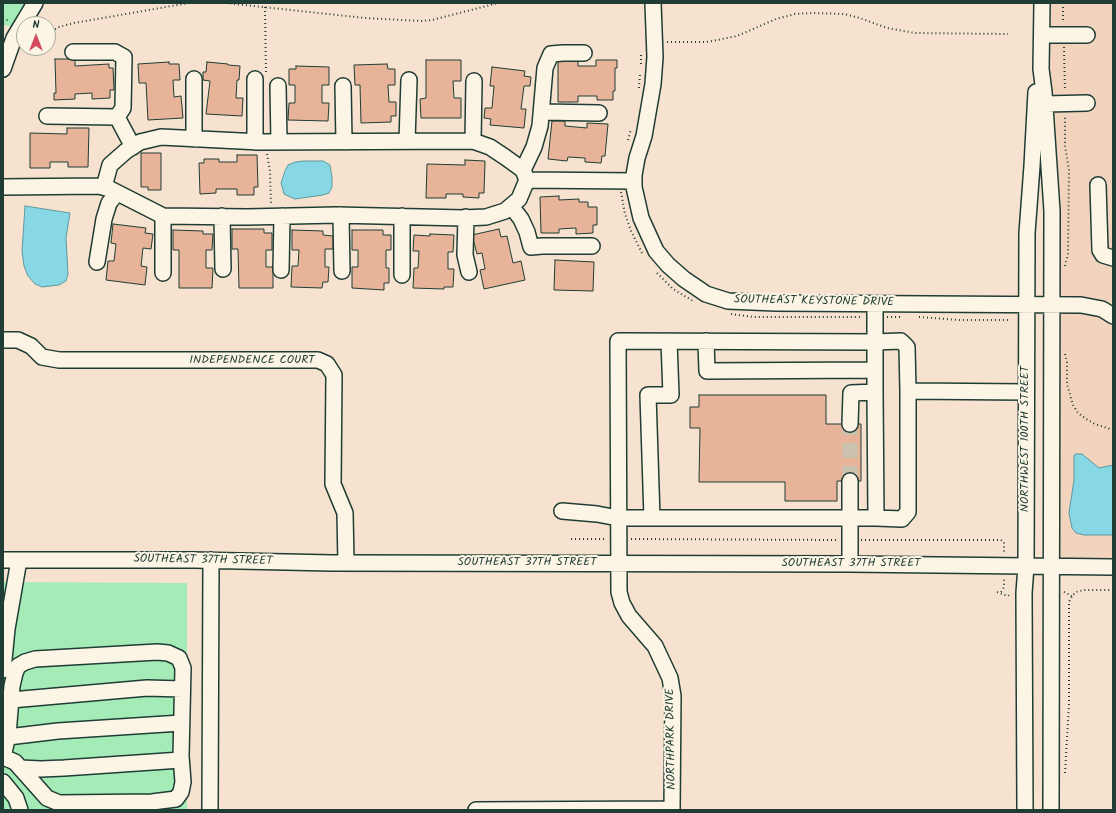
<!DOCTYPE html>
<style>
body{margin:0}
#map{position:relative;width:1116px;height:813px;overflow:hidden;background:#f6e2ce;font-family:Kalam,sans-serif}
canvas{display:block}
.frame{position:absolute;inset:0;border:4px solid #1f3d34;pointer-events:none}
.north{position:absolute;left:16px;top:16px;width:40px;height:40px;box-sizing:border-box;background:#fcf5e5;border:1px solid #a4ab9e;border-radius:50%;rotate:0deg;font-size:11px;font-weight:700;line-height:16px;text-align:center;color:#1f3d34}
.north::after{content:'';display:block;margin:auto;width:14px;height:18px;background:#d1495b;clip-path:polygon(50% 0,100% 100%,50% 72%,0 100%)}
</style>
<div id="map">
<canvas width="1116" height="813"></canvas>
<div class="frame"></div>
<div class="north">N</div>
</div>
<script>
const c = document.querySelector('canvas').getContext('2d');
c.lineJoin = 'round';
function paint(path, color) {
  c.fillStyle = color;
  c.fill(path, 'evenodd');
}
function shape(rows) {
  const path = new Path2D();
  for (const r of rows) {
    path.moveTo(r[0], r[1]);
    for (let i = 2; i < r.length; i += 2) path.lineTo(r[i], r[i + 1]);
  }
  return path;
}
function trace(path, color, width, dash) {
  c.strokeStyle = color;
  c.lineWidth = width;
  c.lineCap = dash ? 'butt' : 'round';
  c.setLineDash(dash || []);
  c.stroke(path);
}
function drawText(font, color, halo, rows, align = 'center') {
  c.font = font + ' Kalam,sans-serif';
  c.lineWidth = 4;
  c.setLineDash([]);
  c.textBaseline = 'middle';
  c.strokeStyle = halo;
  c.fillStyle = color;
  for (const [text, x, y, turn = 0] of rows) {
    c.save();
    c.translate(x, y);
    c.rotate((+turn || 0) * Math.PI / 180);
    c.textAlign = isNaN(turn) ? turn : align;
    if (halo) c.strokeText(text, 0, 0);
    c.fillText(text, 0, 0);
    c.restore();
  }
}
const built = shape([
 [1044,3,1113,3,1113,560,1063,559,1057,557,1046,284]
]);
const green = shape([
 [3,3,25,3,17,21,13,25,9,26,3,25],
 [3,582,187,583,187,810,3,810]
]);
const water = shape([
 [304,161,323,161,330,165,332,178,332,187,329,193,323,195,295,199,284,194,281,183,285,171,288,165,295,162,304,161],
 [25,206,70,213,66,238,68,274,66,281,59,285,42,287,35,284,28,276,24,266,22,251,25,206],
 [1076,454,1082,454,1099,468,1113,465,1113,535,1084,535,1076,533,1072,528,1069,513,1074,480,1074,455,1076,454]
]);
const building = shape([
 [55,59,75,59,75,66,109,64,109,68,113,68,114,90,110,90,110,98,92,99,92,93,75,94,75,99,54,100,54,93,56,93,55,59],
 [426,60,461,60,461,81,453,81,454,98,461,98,461,118,421,118,420,99,426,98,426,60],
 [558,60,578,60,578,66,596,66,596,60,617,60,617,68,615,68,615,91,613,91,613,100,597,100,597,96,578,96,578,102,558,102,558,60],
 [169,62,169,64,179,64,180,80,173,80,174,97,181,96,183,118,148,120,146,83,139,83,138,64,169,62],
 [207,62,228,64,228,65,240,66,239,80,237,80,236,98,243,98,242,116,206,114,210,81,203,80,203,72,206,72,207,62],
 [387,64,388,69,395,69,395,85,388,85,389,102,396,102,396,116,391,116,391,122,361,123,360,85,355,85,354,65,387,64],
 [296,66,329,67,329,85,322,85,322,103,329,103,328,121,288,120,289,103,295,103,295,85,289,85,289,69,296,69,296,66],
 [492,67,525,71,524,76,531,77,530,86,524,86,521,109,526,109,524,128,490,125,491,119,484,118,485,108,492,108,494,86,490,86,492,67],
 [552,121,565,121,565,126,587,128,587,123,608,124,605,156,602,156,601,163,585,162,585,158,568,157,567,161,548,159,552,121],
 [67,128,89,128,88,167,68,167,68,162,50,162,50,168,30,168,30,133,67,134,67,128],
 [141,153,161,153,161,190,148,190,148,187,141,187,141,153],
 [237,155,257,155,258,187,254,187,254,195,237,195,237,189,216,189,216,193,200,194,199,163,204,163,204,159,219,159,219,162,237,162,237,155],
 [465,160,485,161,484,193,479,193,479,198,463,197,463,194,446,194,446,198,426,198,427,164,465,165,465,160],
 [559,196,559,200,579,199,579,202,588,202,588,207,597,207,597,225,593,225,593,233,576,234,576,228,559,229,559,233,541,233,540,197,559,196],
 [113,224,146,228,145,233,153,234,151,249,143,248,141,266,147,267,145,285,106,280,108,261,114,261,116,244,111,243,113,224],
 [232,229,264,229,264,233,272,233,272,250,266,250,266,267,273,267,273,288,239,288,238,249,232,249,232,229],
 [499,229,501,237,507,236,513,263,521,261,525,280,484,289,480,270,485,269,482,253,477,254,472,235,499,229],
 [173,230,203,231,203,234,213,234,212,250,206,250,206,268,213,268,212,288,179,288,179,250,173,250,173,230],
 [292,230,323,231,323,235,333,236,333,249,325,249,325,267,329,267,328,282,323,282,322,288,291,287,292,266,298,266,299,250,292,250,292,230],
 [352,230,383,230,383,235,391,235,391,250,386,250,386,268,389,268,389,283,384,283,384,290,352,288,352,267,358,267,358,250,352,250,352,230],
 [430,234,454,235,453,252,448,252,448,269,454,269,453,287,444,287,444,289,413,288,414,268,418,268,419,251,413,251,414,235,430,236,430,234],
 [555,260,594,262,593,291,554,290,555,260],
 [699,395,826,395,826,424,861,424,861,481,837,481,837,501,785,501,785,482,699,482,700,428,690,428,690,407,699,407,699,395]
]);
const minorTunnel = shape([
 [850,481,850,424]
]);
const path = shape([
 [226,3,365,18,421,21,432,20,498,3],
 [1063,3,1063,23],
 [265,7,266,74],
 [3,18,9,21],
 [48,33,59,27,74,23,189,3],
 [667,42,707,42,737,36,776,19,795,14,813,13,844,14,860,18,887,28,915,33,1008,34],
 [1064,47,1065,91],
 [641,64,641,52],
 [639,88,640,74],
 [628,140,631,129],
 [267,154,270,171,271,205],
 [621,192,625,214,631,231,643,255],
 [1065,266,1068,254,1069,170,1065,146,1065,115],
 [657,273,673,289,693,301],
 [731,314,754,317,860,317],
 [887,317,902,317],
 [919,317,959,320,1011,320],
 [1065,354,1067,362,1067,384,1073,405,1078,413,1086,419,1095,424,1113,430],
 [571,539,607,539],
 [631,539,839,540],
 [861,540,1001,540,1004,542,1004,554],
 [997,592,1008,596,1011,593],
 [1001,592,1004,587,1004,577],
 [1064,592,1072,596],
 [1065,773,1069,704,1069,602,1072,596,1076,592,1084,590,1113,590]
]);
const minor = shape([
 [653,3,655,57,653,84,644,136,637,158,634,175,634,187,641,218,656,251,668,265,684,279,706,294,728,301,776,303,1081,305,1102,309,1113,316],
 [1042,3,1041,69,1044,92,1052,211,1051,810],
 [1042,35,1087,35],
 [3,69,14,38,35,3],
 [255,79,255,142],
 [278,86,279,142],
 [343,86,344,142],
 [1045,104,1087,103],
 [542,112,599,113],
 [47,116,117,117,123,108,124,57,115,52,73,52],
 [117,117,133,147],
 [194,139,194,79],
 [407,141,409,80],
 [473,141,474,81],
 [523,170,534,147,540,126,545,68,551,54,563,53,584,53],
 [1098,185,1100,250,1103,255,1113,258],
 [3,187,99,186,110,189,163,216,247,217,336,215,464,218,486,217,505,211,519,199,527,180],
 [104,187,110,165,126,151,140,142,161,137,260,142,473,141,490,147,505,157,523,170,527,180,634,181],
 [511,206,521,219,527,232,531,247,542,246,592,246],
 [341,215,342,271],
 [222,216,223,269],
 [402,216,402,275],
 [466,217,465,255,469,272],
 [97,262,104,219,109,203,117,193],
 [281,270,282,216],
 [163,273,163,216],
 [3,340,18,340,31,346,42,357,59,360,318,360,327,364,334,375,333,484,345,513,346,563],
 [706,341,707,371,875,370],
 [908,391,1026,392],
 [850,424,851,393,875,392],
 [850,481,850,564],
 [562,511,597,514,618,518,876,518],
 [652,518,648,395,671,395,669,341],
 [3,560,193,560,332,563,850,564,1113,567],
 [157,652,168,653,179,658,183,668,181,756,183,782,181,792,176,799,152,802,59,803,47,798,15,762,3,757,8,735,12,686,15,673,18,666,25,662,35,659,157,652],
 [3,670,7,629,19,560],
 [11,700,147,688,182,689],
 [8,737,58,731,181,723],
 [20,768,41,769,64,768,181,760],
 [3,782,16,798,20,810],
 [210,810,211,560],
 [476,810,672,809],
 [672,810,673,696,670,678,655,646,629,616,622,603,619,592,618,341,875,342,901,341,907,347,908,391,908,512,902,519,876,518,875,392,875,304],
 [1025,810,1024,593,1026,566,1027,233,1032,166,1036,92]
]);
const streetNames = [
 ["SOUTHEAST KEYSTONE DRIVE",814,302,1],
 ["INDEPENDENCE COURT",252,361],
 ["NORTHWEST 100TH STREET",1026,439,-90],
 ["SOUTHEAST 37TH STREET",203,561,1],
 ["SOUTHEAST 37TH STREET",527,563],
 ["SOUTHEAST 37TH STREET",851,564],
 ["NORTHPARK DRIVE",672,739,-91]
];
paint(built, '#f2d4be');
paint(green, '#a5ebb7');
paint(water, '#88d7e5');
trace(water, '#5e999e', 1);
paint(building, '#e7b499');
trace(building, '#1f3d34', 1);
trace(minorTunnel, '#cbc1af', 15, [15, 8]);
trace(minor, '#1f3d34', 18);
trace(path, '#1f3d34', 2, [1, 3]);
trace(minor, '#fcf5e5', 15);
drawText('12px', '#1f3d34', '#fcf5e5', streetNames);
</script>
